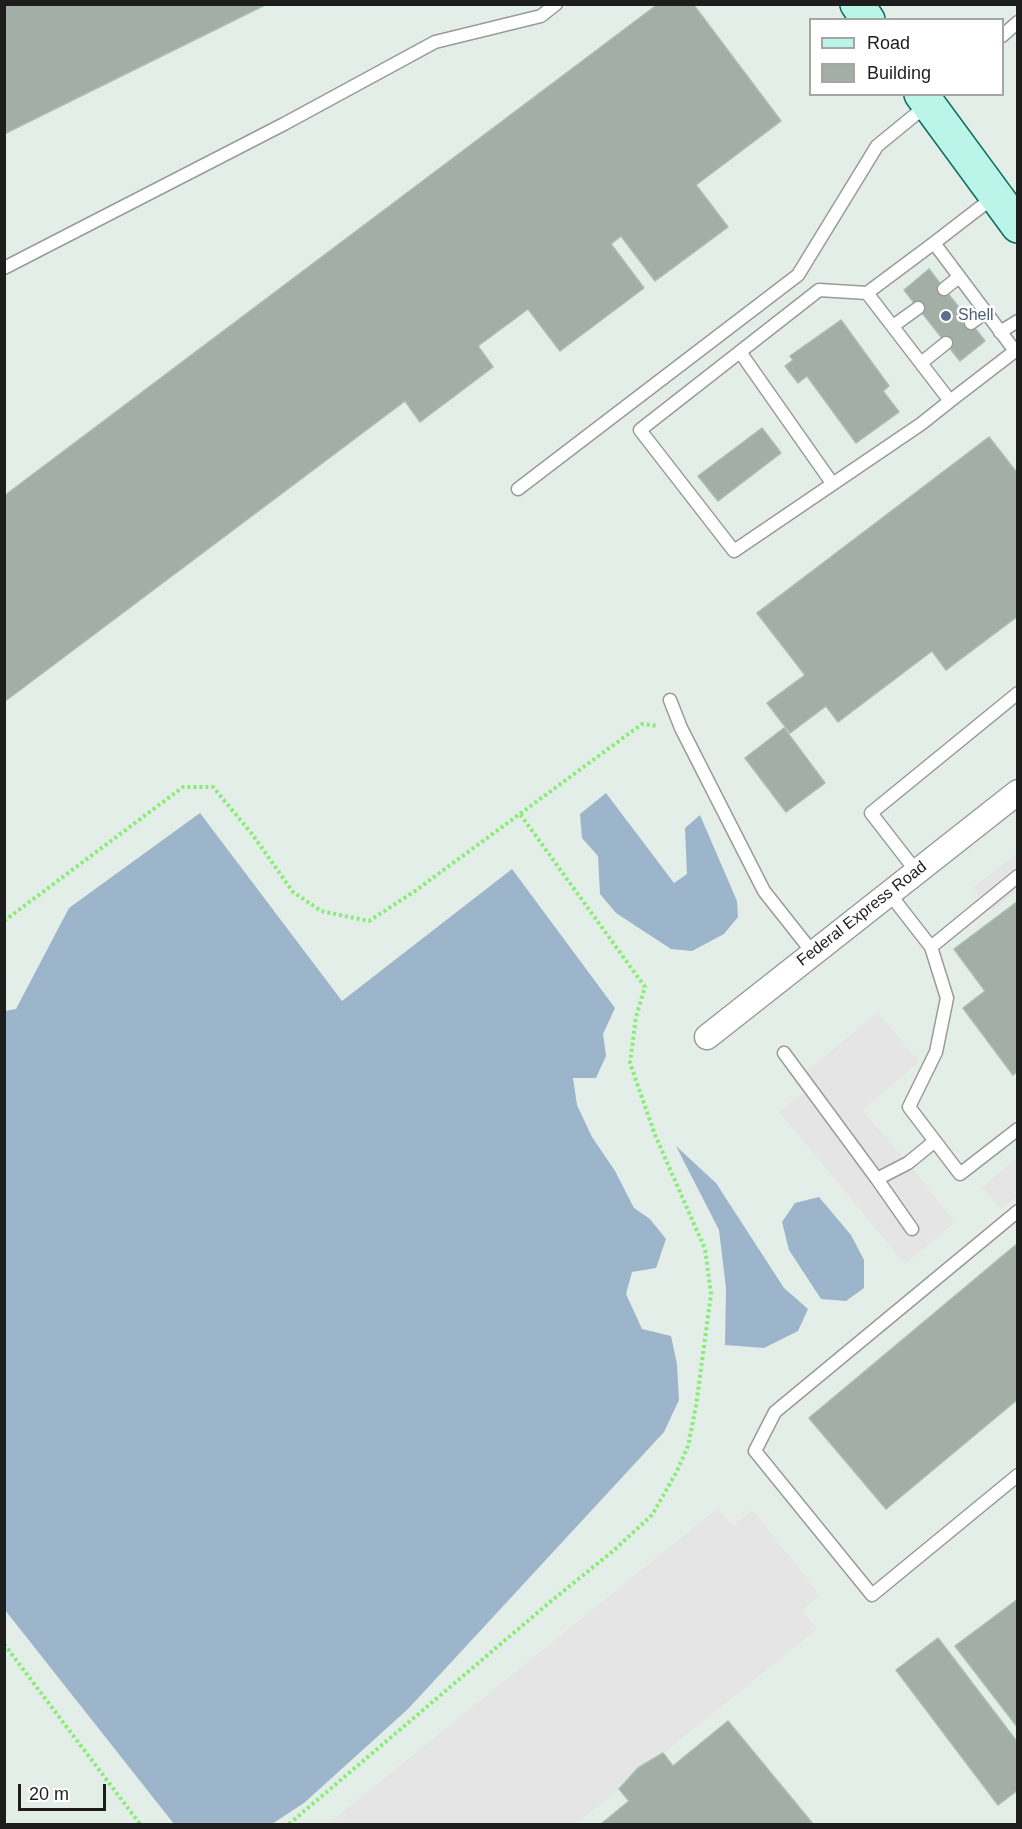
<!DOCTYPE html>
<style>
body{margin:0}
#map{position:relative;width:1022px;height:1829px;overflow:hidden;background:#e4eee8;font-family:Arial,sans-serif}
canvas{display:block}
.frame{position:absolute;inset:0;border:6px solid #1d1d1d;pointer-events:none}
.legend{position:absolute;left:809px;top:18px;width:195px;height:78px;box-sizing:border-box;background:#fff;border:2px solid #a5a5a5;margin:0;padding:8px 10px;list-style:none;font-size:18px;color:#1d1d1d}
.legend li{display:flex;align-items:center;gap:12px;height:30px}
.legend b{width:30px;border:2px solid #a5a5a5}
.scale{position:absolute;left:18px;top:1784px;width:88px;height:27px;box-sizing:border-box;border:3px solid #1d1d1d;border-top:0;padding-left:8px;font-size:18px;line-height:21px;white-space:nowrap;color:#1d1d1d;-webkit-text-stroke:4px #fff;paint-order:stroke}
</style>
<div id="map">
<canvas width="1022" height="1829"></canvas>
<div class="frame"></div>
<ul class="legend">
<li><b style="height:8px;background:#bbf4e9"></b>Road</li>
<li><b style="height:16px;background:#a3afa6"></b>Building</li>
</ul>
<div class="scale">20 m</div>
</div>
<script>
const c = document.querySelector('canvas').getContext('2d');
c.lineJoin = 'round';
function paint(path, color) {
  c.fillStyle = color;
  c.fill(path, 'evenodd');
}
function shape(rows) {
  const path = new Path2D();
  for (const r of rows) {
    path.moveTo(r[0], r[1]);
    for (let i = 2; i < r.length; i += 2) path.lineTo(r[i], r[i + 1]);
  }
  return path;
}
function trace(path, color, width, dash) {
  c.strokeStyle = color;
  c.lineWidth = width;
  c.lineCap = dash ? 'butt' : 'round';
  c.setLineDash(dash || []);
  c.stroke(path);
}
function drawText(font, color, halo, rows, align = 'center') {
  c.font = font + ' Arial,sans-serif';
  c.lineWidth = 5;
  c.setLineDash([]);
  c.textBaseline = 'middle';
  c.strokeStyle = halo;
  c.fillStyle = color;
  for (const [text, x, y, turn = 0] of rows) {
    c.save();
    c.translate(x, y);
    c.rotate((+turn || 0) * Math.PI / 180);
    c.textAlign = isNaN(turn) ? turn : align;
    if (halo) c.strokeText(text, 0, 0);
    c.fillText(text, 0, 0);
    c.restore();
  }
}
const forest = shape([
 [606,793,674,883,687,874,685,828,700,815,737,901,738,917,724,934,692,951,671,949,616,913,600,894,598,856,582,838,580,814],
 [200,813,342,1001,512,869,615,1008,603,1034,606,1056,596,1078,573,1078,577,1105,592,1137,615,1171,634,1208,650,1219,666,1239,656,1268,632,1272,626,1294,642,1329,671,1336,677,1364,679,1400,664,1432,408,1709,304,1803,272,1824,174,1824,5,1610,5,1011,16,1009,69,908],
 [676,1146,716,1183,784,1288,808,1309,798,1331,764,1348,725,1345,726,1288,719,1230],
 [819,1197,851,1235,864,1260,864,1288,846,1301,821,1299,789,1250,782,1222,795,1203]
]);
const parking = shape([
 [1017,853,1017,891,992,911,973,888],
 [878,1012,919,1062,862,1110,908,1163,955,1222,905,1264,779,1112,803,1093,794,1082],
 [1017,1158,1017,1196,1001,1209,982,1187],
 [718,1508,733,1526,752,1510,820,1595,802,1610,817,1629,576,1824,328,1824]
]);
const building = shape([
 [4,4,267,4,4,134,4,4],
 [658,4,693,4,781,121,696,185,728,227,655,281,621,236,611,244,644,288,560,351,528,309,478,346,493,367,420,422,405,401,4,702,4,496,658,4],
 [929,269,985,341,960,361,904,290,929,269],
 [841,320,889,386,883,391,899,412,856,443,807,376,798,383,785,366,793,360,790,356,841,320],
 [762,428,781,453,718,501,698,476,762,428],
 [989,437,1018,474,1018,616,946,670,932,651,838,722,826,706,790,733,767,703,805,675,757,613,989,437],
 [784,728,825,783,786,812,745,758,784,728],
 [1018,901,1018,1071,1013,1075,963,1008,985,991,954,949,1018,901],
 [1018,1243,1018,1399,886,1509,809,1418,1018,1243],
 [1018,1599,1018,1728,955,1646,1018,1599],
 [938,1638,1018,1743,1018,1790,998,1805,896,1670,938,1638],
 [728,1721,813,1824,601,1824,629,1801,619,1789,638,1768,663,1753,673,1766,728,1721]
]);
const path = shape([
 [4,921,183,787,213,787,252,834,293,892,321,911,369,921,415,891,642,724,658,726],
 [4,1644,140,1824],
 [289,1824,550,1602,613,1551,652,1515,676,1473,688,1446,696,1406,711,1294,705,1249,655,1135,630,1063,636,1017,645,987,520,814]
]);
const lane = shape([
 [1002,36,1018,22],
 [934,243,1015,351,950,401,867,293,934,243,995,196],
 [4,268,284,124,435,42,541,16,556,4],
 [944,289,959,277],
 [867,293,819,290,640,430,734,551,921,424,950,401],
 [971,323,986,312],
 [893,326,918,308],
 [1000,332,1018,321],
 [740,352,832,483],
 [921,363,946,343],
 [518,489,798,275,877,146,927,105],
 [670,700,681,728,764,891,813,953],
 [916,871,871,813,1018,693],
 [1018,876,931,947,947,998,936,1052,909,1107,960,1174,1018,1129],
 [889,893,931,947],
 [784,1053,877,1179,908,1163,935,1141],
 [877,1179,912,1229],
 [1018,1211,775,1412,755,1451,872,1595,1018,1475]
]);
const street = shape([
 [707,1037,1018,792]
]);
const secondary = shape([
 [857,4,868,20],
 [921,94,1018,226]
]);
const markers = [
 [946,316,6,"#5c6f8a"]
];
const serviceNames = [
 ["Shell",958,316]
];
const streetNames = [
 ["Federal Express Road",862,914,-38]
];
paint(forest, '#9cb5ca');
paint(parking, '#e5e5e5');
paint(building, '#a3afa6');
trace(building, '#a8beac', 1.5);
trace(lane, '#9a9a9a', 15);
trace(street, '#9a9a9a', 27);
trace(secondary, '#0d6b5e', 36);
trace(path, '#86ee74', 4, [3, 3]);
trace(lane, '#fff', 12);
trace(street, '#fff', 24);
trace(secondary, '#bbf4e9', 33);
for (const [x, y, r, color] of markers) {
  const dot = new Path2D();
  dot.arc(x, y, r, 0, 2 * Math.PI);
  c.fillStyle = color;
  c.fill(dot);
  trace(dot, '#fff', 2);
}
drawText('16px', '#4e5e75', '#fff', serviceNames, 'left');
drawText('16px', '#1d1d1d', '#fff', streetNames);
</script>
